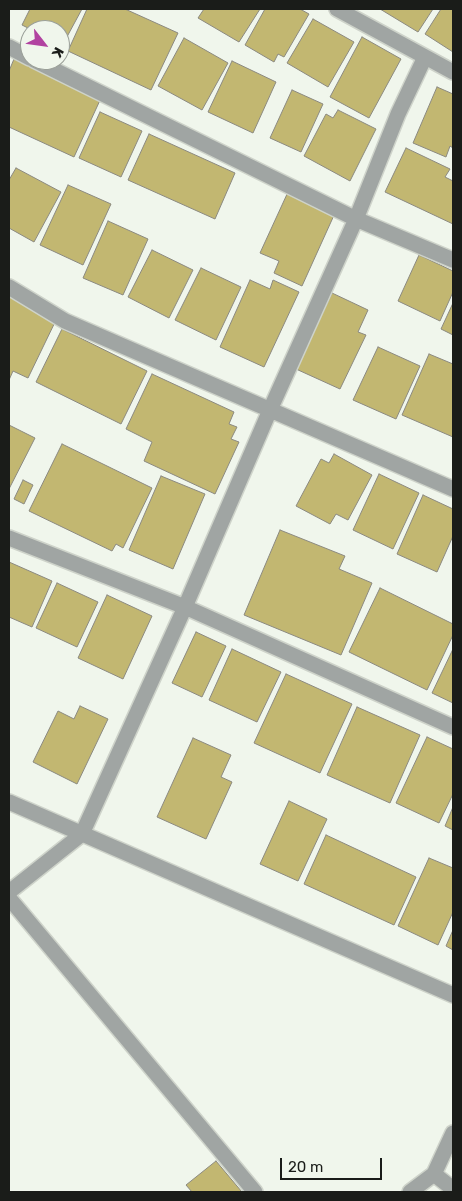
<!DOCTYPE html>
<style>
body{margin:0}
#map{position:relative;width:462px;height:1201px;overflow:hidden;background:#f0f6ec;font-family:Rubik,sans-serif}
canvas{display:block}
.frame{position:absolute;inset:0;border:10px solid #1a1c19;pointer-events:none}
.north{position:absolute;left:20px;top:20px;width:50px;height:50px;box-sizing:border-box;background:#f0f6ec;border:1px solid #9a9f98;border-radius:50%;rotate:120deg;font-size:14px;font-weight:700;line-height:20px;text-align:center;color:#1a1c19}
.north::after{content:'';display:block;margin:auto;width:18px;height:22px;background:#b142a0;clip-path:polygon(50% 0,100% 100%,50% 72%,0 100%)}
.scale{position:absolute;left:280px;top:1158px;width:102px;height:22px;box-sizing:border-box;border:2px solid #1a1c19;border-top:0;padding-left:6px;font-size:15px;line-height:18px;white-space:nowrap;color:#1a1c19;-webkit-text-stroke:4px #f0f6ec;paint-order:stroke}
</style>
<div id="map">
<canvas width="462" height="1201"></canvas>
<div class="frame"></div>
<div class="north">K</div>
<div class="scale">20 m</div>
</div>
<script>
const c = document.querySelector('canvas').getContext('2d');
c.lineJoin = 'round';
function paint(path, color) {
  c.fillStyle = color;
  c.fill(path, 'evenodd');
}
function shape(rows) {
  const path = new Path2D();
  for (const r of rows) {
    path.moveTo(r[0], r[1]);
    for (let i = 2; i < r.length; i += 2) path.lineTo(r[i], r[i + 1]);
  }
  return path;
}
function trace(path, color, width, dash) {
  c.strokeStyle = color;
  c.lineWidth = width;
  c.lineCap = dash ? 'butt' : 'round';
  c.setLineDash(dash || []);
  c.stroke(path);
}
const building = shape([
 [30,9,82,9,62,46,60,45,60,30,32,30,22,25,30,9],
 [87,9,125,9,178,33,151,90,68,51,87,9],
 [204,9,260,9,239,42,198,18,204,9],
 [265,9,300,9,309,14,284,57,278,54,274,62,245,45,265,9],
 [380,9,433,9,418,32,380,9],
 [441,9,453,9,453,52,425,34,441,9],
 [313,19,354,42,328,87,287,63,313,19],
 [362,37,401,59,369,118,330,97,362,37],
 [184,38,228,63,202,110,158,86,184,38],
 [14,59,101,98,74,157,9,127,9,71,14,59],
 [232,61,276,82,253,133,208,112,232,61],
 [437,87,453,94,453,148,450,146,446,157,413,143,437,87],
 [292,90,323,104,301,152,270,138,292,90],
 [338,110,376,129,350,181,304,156,326,114,333,118,338,110],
 [100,112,142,131,121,177,79,158,100,112],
 [149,134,235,173,215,219,128,180,149,134],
 [406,148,450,169,445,177,453,181,453,224,385,192,406,148],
 [16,168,61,192,34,242,9,228,9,180,16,168],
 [68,185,111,204,83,265,40,245,68,185],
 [288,192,335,213,302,286,274,273,279,261,260,253,288,192],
 [108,221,148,239,123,295,83,278,108,221],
 [152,250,193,270,169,318,128,297,152,250],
 [419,255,453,271,453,292,440,321,398,301,419,255],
 [201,268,241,287,216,340,175,320,201,268],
 [250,280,270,289,273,280,299,292,264,367,220,347,250,280],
 [332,293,368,310,358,332,366,335,340,389,296,369,332,293],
 [9,296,57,318,28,378,13,371,9,380,9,296],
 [453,303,453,335,441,329,453,303],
 [62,329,147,371,121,424,36,382,62,329],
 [378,347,420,366,396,419,353,400,378,347],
 [429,354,453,364,453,437,402,415,429,354],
 [152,374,234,412,229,424,237,427,231,439,239,442,215,494,144,461,152,442,126,429,152,374],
 [9,425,35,438,9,489,9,425],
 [62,444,152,488,123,548,116,544,112,551,29,511,62,444],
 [334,454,372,475,348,520,336,514,330,524,296,506,321,459,329,463,334,454],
 [379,474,419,493,393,549,353,530,379,474],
 [161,476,205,494,173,569,129,550,161,476],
 [23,480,33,485,24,504,14,499,23,480],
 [423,495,453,509,453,536,437,572,397,554,423,495],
 [280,530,345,556,339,569,372,583,341,655,244,615,280,530],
 [9,562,52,581,32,627,9,617,9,562],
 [57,583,98,602,77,647,36,628,57,583],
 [380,588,453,624,453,635,427,690,349,652,380,588],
 [107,595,152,616,123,679,78,658,107,595],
 [196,632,226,646,202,697,172,683,196,632],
 [232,649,281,672,257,722,209,700,232,649],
 [453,649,453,703,432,693,453,649],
 [286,674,352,704,320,773,254,743,286,674],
 [80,706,108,719,77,784,33,762,58,711,74,719,80,706],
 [357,707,420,735,390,803,327,775,357,707],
 [427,737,453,749,453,794,439,823,396,803,427,737],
 [193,738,231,755,221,777,232,782,206,839,157,817,193,738],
 [289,801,327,819,298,881,260,864,289,801],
 [453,807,453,830,445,826,453,807],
 [326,835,416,877,394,925,304,884,326,835],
 [429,858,453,868,453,912,438,945,398,926,429,858],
 [453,930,453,950,446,946,453,930],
 [216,1161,242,1192,192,1192,186,1185,216,1161]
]);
const minor = shape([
 [337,9,453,72],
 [9,47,30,58],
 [34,60,356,219,453,260],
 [9,287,65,321,453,489],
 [9,538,185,607,453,727],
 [9,802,453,995],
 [9,892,82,834,185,607,270,410,356,219,398,114,425,57],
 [9,898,255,1192],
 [453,1133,434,1174,453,1189],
 [410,1192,434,1174]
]);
paint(building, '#c2b771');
trace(building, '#8b8980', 1);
trace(minor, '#ced3ca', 18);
trace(minor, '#a0a5a3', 15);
</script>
